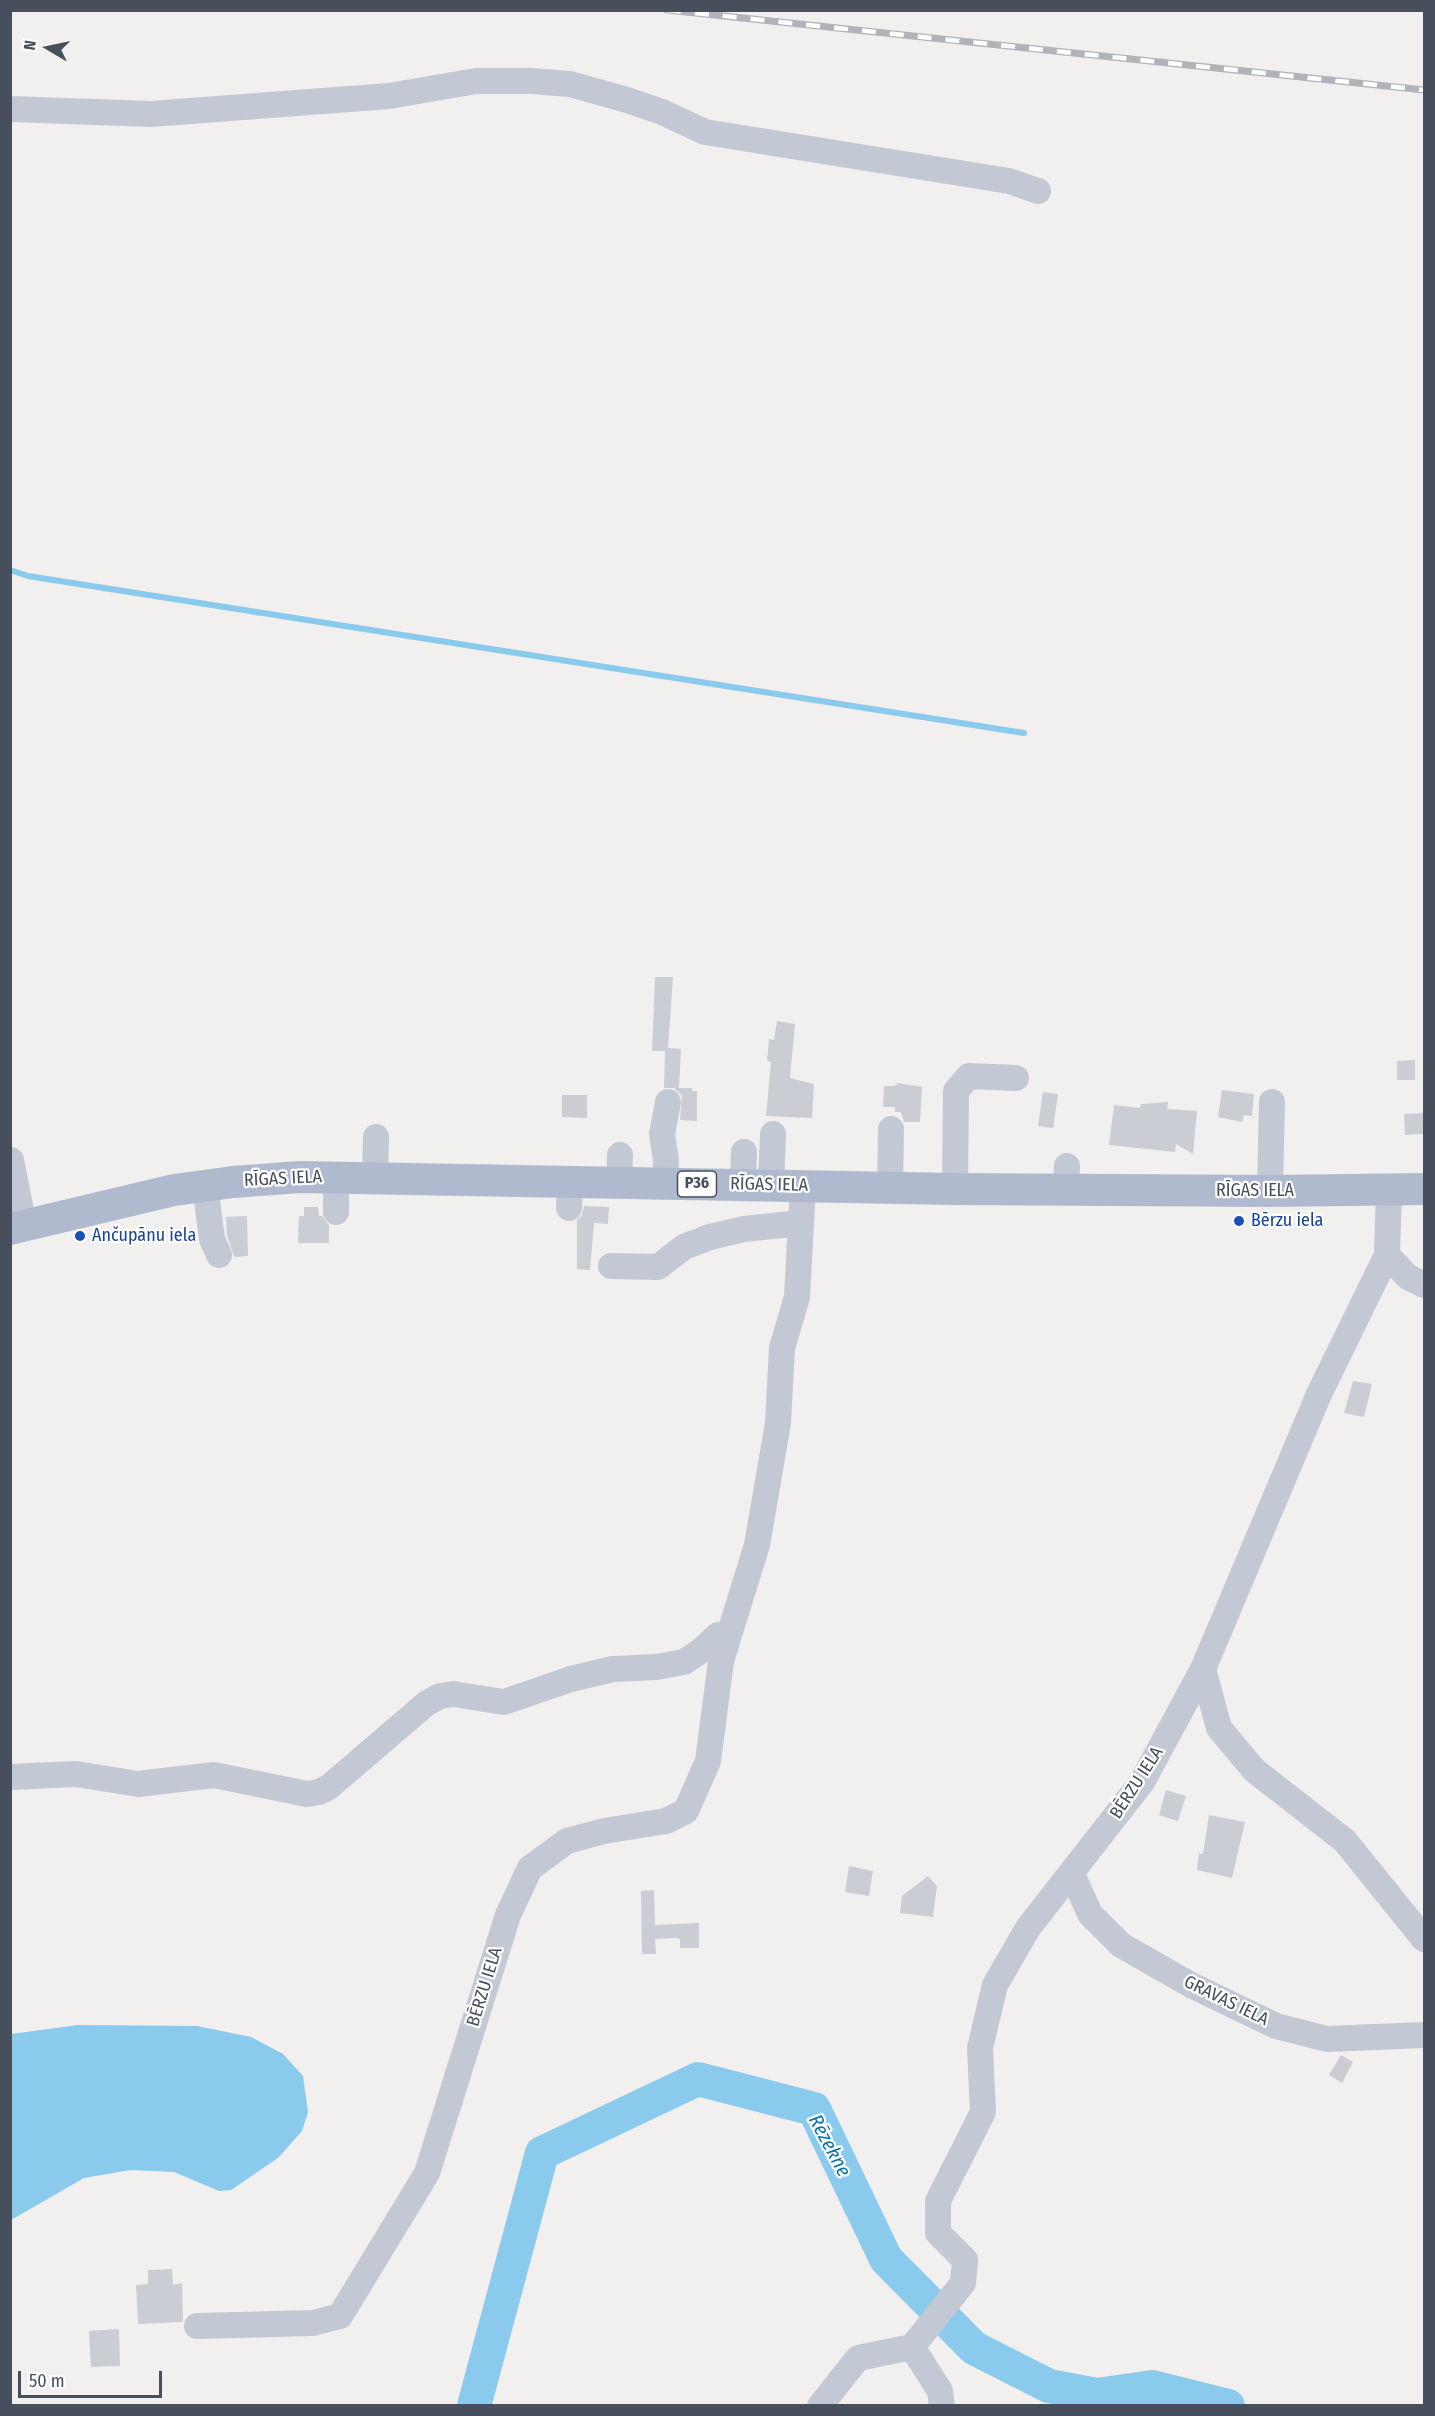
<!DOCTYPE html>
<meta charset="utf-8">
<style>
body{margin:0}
#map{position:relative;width:1435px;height:2416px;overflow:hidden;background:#f2efef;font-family:"Fira Sans Condensed",sans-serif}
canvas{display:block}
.frame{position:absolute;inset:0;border:12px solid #474f5d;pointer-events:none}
.north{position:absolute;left:18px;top:18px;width:60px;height:60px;-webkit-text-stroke:4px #fff;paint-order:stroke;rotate:279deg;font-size:16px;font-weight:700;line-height:24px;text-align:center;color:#474f5d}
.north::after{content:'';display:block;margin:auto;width:21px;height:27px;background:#474f5d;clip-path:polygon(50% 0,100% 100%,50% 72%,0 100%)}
.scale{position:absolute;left:18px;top:2371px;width:144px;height:27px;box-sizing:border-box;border:3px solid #474f5d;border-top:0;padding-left:8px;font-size:18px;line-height:21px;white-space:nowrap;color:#474f5d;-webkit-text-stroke:4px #fff;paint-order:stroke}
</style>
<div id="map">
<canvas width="1435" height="2416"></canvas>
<div class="frame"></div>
<div class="north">N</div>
<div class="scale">50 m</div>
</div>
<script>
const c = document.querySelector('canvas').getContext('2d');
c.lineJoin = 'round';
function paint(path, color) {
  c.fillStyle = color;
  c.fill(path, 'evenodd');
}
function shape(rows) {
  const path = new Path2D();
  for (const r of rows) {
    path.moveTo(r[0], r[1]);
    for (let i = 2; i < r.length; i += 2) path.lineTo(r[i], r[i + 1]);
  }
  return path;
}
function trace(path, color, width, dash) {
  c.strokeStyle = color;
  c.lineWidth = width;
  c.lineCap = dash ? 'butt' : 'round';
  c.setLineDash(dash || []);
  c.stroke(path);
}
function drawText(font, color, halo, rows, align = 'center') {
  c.font = font + ' "Fira Sans Condensed",sans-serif';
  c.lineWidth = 4.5;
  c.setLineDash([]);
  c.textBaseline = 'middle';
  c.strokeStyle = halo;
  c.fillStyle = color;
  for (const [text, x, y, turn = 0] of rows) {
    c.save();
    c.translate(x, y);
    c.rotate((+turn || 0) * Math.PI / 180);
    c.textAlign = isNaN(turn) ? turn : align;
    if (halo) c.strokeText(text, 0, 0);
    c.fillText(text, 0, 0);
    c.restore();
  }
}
const water = shape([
 [78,2025,197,2026,251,2037,283,2054,303,2076,308,2112,302,2131,278,2158,231,2190,219,2191,174,2172,131,2170,84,2178,11,2220,11,2034]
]);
const stream = shape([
 [10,570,28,576,1024,733]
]);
const river = shape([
 [474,2406,542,2153,698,2079,814,2109,886,2259,974,2348,1049,2386,1097,2395,1152,2387,1228,2406]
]);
const building = shape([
 [655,977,673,977,668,1048,681,1049,679,1088,692,1088,692,1091,697,1091,697,1121,680,1120,682,1096,674,1088,664,1088,665,1051,652,1051],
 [777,1021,795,1024,790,1078,814,1084,812,1118,766,1116,771,1062,767,1061,769,1039,774,1040],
 [1415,1060,1415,1080,1397,1080,1397,1061],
 [898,1083,922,1087,920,1122,904,1122,901,1112,895,1112,895,1107,883,1107,884,1086,895,1086],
 [1222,1090,1254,1094,1252,1116,1244,1115,1242,1122,1218,1117],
 [1043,1092,1058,1094,1053,1128,1038,1126],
 [562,1095,587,1095,587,1118,562,1117],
 [1168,1102,1167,1109,1197,1111,1193,1154,1176,1144,1175,1152,1109,1145,1114,1105,1140,1108,1141,1104],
 [1425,1113,1425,1134,1405,1135,1404,1114],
 [584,1206,609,1207,608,1224,594,1223,590,1270,577,1269,577,1220,582,1215],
 [304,1207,318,1207,319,1216,322,1216,329,1225,329,1243,298,1243,299,1216,304,1216],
 [247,1216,248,1256,234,1257,227,1235,226,1217],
 [1353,1381,1372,1384,1364,1417,1344,1413],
 [1166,1790,1186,1796,1178,1821,1159,1815],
 [1209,1815,1245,1822,1232,1878,1197,1870,1199,1853,1203,1854],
 [849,1866,873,1871,869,1896,845,1892],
 [928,1876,937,1886,933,1917,900,1913,902,1896],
 [654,1890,655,1925,699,1923,699,1948,680,1948,680,1939,676,1938,655,1939,656,1954,642,1954,641,1891],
 [1341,2055,1353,2062,1342,2083,1329,2075],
 [172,2269,173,2285,182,2283,183,2322,138,2324,136,2285,148,2284,148,2270],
 [119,2329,120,2366,91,2367,89,2331]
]);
const minor = shape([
 [10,109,151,114,389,96,476,81,532,81,570,84,627,100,662,112,705,132,1009,181,1038,191],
 [11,1160,24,1226],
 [375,1177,376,1137],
 [619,1183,620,1155],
 [665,1184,666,1160,662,1134,668,1102],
 [743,1185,744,1152],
 [771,1185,773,1134],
 [205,1186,212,1239,219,1255],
 [890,1188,891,1129],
 [955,1189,956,1091,969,1076,1016,1078],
 [1066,1190,1067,1166],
 [1270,1191,1272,1102],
 [569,1208,570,1182],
 [336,1212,336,1176],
 [1387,1255,1408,1277,1424,1285],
 [611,1266,658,1267,684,1247,710,1237,744,1229,801,1223],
 [1203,1669,1219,1728,1254,1770,1345,1841,1424,1939],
 [10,1777,76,1774,138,1784,214,1775,307,1794,319,1792,329,1787,427,1703,440,1696,453,1694,504,1702,571,1679,613,1669,656,1667,684,1662,702,1650,718,1635,729,1635],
 [1072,1874,1090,1914,1121,1945,1191,1985,1276,2026,1327,2039,1424,2035],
 [197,2326,313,2323,340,2316,427,2173,508,1915,530,1868,567,1841,604,1831,666,1821,686,1811,708,1761,721,1661,757,1545,778,1423,782,1348,797,1297,803,1186],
 [912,2347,963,2283,965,2260,938,2233,938,2201,983,2112,980,2048,995,1985,1028,1928,1142,1782,1203,1669,1319,1394,1387,1255,1389,1189],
 [820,2406,858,2358,912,2347,940,2391,942,2406]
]);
const major = shape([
 [10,1229,174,1190,233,1182,300,1177,955,1189,1270,1191,1424,1189]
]);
const rail = shape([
 [667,10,1424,90]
]);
const markers = [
 [1239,1221,6,"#1a4fb4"],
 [80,1236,6,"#1a4fb4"]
];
const shields = [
 [697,1184,39]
];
const shieldNames = [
 ["P36",697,1184]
];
const streetNames = [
 ["RĪGAS IELA",283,1179,-3],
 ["RĪGAS IELA",769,1185,1],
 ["RĪGAS IELA",1255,1191],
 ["BĒRZU IELA",1137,1783,-57],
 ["BĒRZU IELA",485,1987,-73],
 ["GRAVAS IELA",1226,2001,26]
];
const transitNames = [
 ["Bērzu iela",1251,1221],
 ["Ančupānu iela",92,1236]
];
const waterNames = [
 ["Rēzekne",829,2146,62]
];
paint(water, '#8acaed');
trace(stream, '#8acaed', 6);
trace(river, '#8acaed', 34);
paint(building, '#cbcdd5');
trace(minor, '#c3c9d4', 26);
trace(major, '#afbace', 32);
trace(rail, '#b1b3ba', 7);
trace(rail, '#fff', 4.5, [14]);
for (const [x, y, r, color] of markers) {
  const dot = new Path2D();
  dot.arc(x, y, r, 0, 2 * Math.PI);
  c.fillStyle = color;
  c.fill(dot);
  trace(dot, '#fff', 2);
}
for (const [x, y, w] of shields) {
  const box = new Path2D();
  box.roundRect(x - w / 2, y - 13, w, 26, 4.5);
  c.fillStyle = '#fff';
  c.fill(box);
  trace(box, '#474f5d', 1.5);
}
drawText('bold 16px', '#474f5d', null, shieldNames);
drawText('18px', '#474f5d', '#fff', streetNames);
drawText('18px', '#164399', '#fff', transitNames, 'left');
drawText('italic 20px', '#0b73ab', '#fff', waterNames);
</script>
